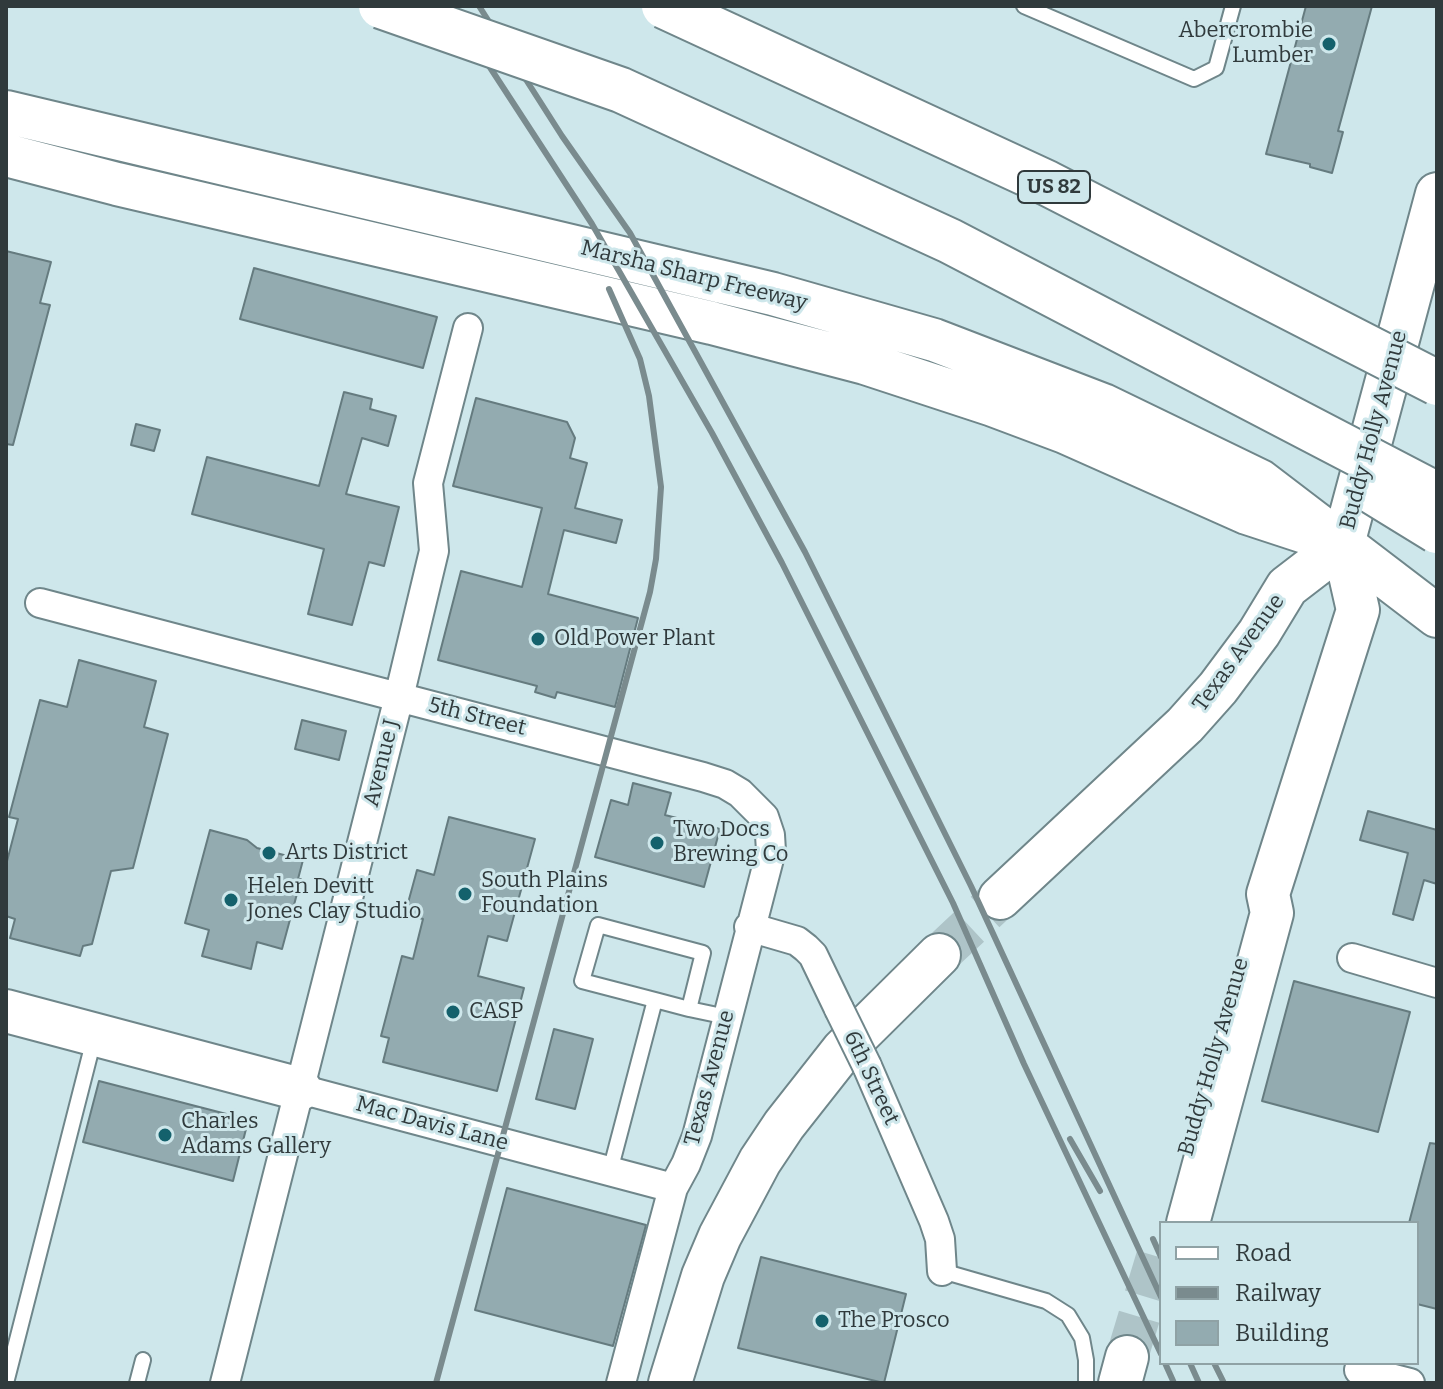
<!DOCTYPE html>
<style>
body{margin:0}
#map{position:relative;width:1443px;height:1389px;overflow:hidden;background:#cee7eb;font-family:Bitter,serif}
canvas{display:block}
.frame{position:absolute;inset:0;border:8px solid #303a3c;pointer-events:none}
.legend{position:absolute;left:1159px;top:1221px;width:260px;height:144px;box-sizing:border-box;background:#cee7eb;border:2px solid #8fa2a5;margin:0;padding:10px 14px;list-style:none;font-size:24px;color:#303a3c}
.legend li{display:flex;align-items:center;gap:16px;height:40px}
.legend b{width:40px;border:2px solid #8fa2a5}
</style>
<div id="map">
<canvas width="1443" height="1389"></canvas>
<div class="frame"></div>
<ul class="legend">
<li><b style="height:10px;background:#fff"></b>Road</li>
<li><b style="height:10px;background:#7a8b8e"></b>Railway</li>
<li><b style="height:22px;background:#93abb0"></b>Building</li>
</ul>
</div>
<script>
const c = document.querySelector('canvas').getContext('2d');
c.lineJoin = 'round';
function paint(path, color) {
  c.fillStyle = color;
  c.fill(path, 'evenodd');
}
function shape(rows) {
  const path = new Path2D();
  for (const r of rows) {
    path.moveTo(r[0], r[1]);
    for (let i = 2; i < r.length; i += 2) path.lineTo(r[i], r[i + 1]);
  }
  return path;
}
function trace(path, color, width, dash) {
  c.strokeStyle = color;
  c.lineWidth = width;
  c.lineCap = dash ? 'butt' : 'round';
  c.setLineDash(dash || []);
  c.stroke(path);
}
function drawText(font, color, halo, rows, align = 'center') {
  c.font = font + ' Bitter,serif';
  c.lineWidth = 6;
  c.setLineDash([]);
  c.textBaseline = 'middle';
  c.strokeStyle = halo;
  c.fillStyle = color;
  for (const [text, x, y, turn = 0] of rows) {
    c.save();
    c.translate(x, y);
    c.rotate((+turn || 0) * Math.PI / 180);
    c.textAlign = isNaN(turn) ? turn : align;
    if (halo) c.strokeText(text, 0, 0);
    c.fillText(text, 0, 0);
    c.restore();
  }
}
const building = shape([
 [1306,6,1372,6,1338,131,1343,132,1332,173,1310,167,1310,164,1266,154,1306,6],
 [6,251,51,262,40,303,50,305,13,445,6,444,6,251],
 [254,268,437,317,423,368,240,319,254,268],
 [344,392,372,399,370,409,396,416,388,446,362,438,346,494,399,507,384,566,369,562,352,625,308,614,324,549,192,514,207,457,319,486,344,392],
 [476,398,567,422,575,438,570,458,587,463,575,508,622,520,616,543,564,530,548,594,638,618,615,707,557,692,555,698,535,692,537,686,438,660,461,571,522,587,542,508,453,486,476,398],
 [136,424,160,430,154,451,131,445,136,424],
 [79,660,156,681,144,727,168,734,133,868,111,871,92,944,83,946,80,956,10,938,15,919,6,916,6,865,18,819,9,817,40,700,67,707,79,660],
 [302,720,346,731,339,760,295,749,302,720],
 [633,783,671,793,665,815,720,829,704,887,595,857,611,800,628,805,633,783],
 [1368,811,1437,830,1437,884,1424,880,1413,920,1393,914,1408,853,1360,840,1368,811],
 [449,817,535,839,507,941,488,936,478,976,524,988,497,1091,383,1062,389,1038,381,1036,402,956,413,959,423,919,405,914,417,870,434,875,449,817],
 [210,830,247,840,257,848,303,860,298,879,301,879,282,949,257,942,251,969,202,956,209,930,185,923,210,830],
 [1294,981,1410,1012,1378,1132,1262,1101,1294,981],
 [554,1029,593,1039,575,1109,536,1099,554,1029],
 [99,1081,238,1117,246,1129,233,1181,83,1142,99,1081],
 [1430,1143,1437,1144,1437,1309,1417,1304,1417,1223,1409,1223,1430,1143],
 [507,1188,646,1225,613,1346,475,1310,507,1188],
 [761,1257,906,1294,884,1383,738,1348,761,1257]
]);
const secondaryTunnel = shape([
 [939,955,1000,898],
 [1127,1357,1161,1244]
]);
const lane = shape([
 [1024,6,1194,79,1216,68,1233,6],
 [689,1009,727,1017],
 [610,1171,655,1000,582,981,598,925,703,953,689,1009,655,1000],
 [942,1271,1046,1301,1068,1315,1082,1338,1086,1360,1086,1383],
 [6,1383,94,1039],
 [137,1383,143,1360]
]);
const street = shape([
 [40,603,703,777,725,784,740,793,764,817,770,835,771,851,697,1136,686,1164,673,1188,621,1383],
 [749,927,797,941,806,948,813,955,839,1009],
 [1352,958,1437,983],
 [867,1066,934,1221,940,1239,942,1271],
 [300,1089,673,1188],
 [1359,1370,1410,1383],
 [225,1383,399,697,434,551,428,483,468,328]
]);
const secondary = shape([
 [6,112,773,294,934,340,1103,405,1260,481,1437,616],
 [6,155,117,184,712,323,865,363,993,405,1065,432,1247,513,1311,534],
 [1000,898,1185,725,1218,688,1259,633,1287,587,1343,544],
 [6,1011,300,1089],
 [1188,1223,1272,913,1268,894,1358,610,1343,544,1437,194],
 [670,1383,703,1276,720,1236,760,1161,784,1125,843,1050,939,955],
 [1120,1383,1127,1357]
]);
const rail = shape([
 [450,6,592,224,712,433,782,563,953,903,1024,1064,1161,1354],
 [479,6,562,136,630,233,805,552,971,886,1161,1297],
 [1070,1139,1100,1191],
 [1153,1239,1161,1257],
 [1165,1363,1174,1383],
 [1190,1363,1199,1383],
 [1214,1363,1224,1383],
 [436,1383,650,592,656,559,661,487,649,396,640,359,609,289]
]);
const streetBridge = shape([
 [839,1009,867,1066]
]);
const highwayBridge = shape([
 [381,6,621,90,950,241,1437,495],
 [664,6,1047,183,1437,383],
 [1367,488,1437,531]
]);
const markers = [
 [1329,44,8,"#14616c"],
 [538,639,8,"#14616c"],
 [657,843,8,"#14616c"],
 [269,853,8,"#14616c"],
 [465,894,8,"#14616c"],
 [231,900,8,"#14616c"],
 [453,1012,8,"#14616c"],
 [165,1135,8,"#14616c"],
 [822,1321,8,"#14616c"]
];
const shields = [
 [1054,187,72]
];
const shieldNames = [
 ["US 82",1054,187]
];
const poiNames = [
 ["Abercrombie",1313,31,"right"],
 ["Lumber",1313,56,"right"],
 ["Old Power Plant",554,639],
 ["Two Docs",673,830],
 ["Brewing Co",673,855],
 ["Arts District",285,853],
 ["South Plains",481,881],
 ["Foundation",481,906],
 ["Helen Devitt",247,887],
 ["Jones Clay Studio",247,912],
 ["CASP",469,1012],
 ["Charles",181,1122],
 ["Adams Gallery",181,1147],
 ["The Prosco",838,1321]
];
const streetNames = [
 ["Marsha Sharp Freeway",694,276,14],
 ["Buddy Holly Avenue",1374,430,-75],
 ["Texas Avenue",1239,653,-54],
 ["5th Street",477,717,14],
 ["Avenue J",382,763,-76],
 ["Buddy Holly Avenue",1214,1057,-74],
 ["Texas Avenue",710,1078,-75],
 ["6th Street",871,1078,65],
 ["Mac Davis Lane",432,1124,15]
];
paint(building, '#93abb0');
trace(building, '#657b7f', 2);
trace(secondaryTunnel, '#aec4c8', 42, [42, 21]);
trace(lane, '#6f868a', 18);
trace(street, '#6f868a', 32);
trace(secondary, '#6f868a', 46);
trace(lane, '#fff', 14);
trace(street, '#fff', 28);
trace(secondary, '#fff', 42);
trace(rail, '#7a8b8e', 6);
trace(streetBridge, '#6f868a', 32, []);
trace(highwayBridge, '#6f868a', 48, []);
trace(streetBridge, '#fff', 28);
trace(highwayBridge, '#fff', 44);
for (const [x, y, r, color] of markers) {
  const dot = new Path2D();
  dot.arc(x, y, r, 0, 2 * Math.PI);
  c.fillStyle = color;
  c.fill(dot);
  trace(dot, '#cee7eb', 3);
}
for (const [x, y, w] of shields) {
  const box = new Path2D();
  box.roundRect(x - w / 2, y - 16, w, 32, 6);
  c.fillStyle = '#cee7eb';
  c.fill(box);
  trace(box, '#303a3c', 2);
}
drawText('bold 20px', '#303a3c', null, shieldNames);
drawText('22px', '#303a3c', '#cee7eb', poiNames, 'left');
drawText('22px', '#303a3c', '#cee7eb', streetNames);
</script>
